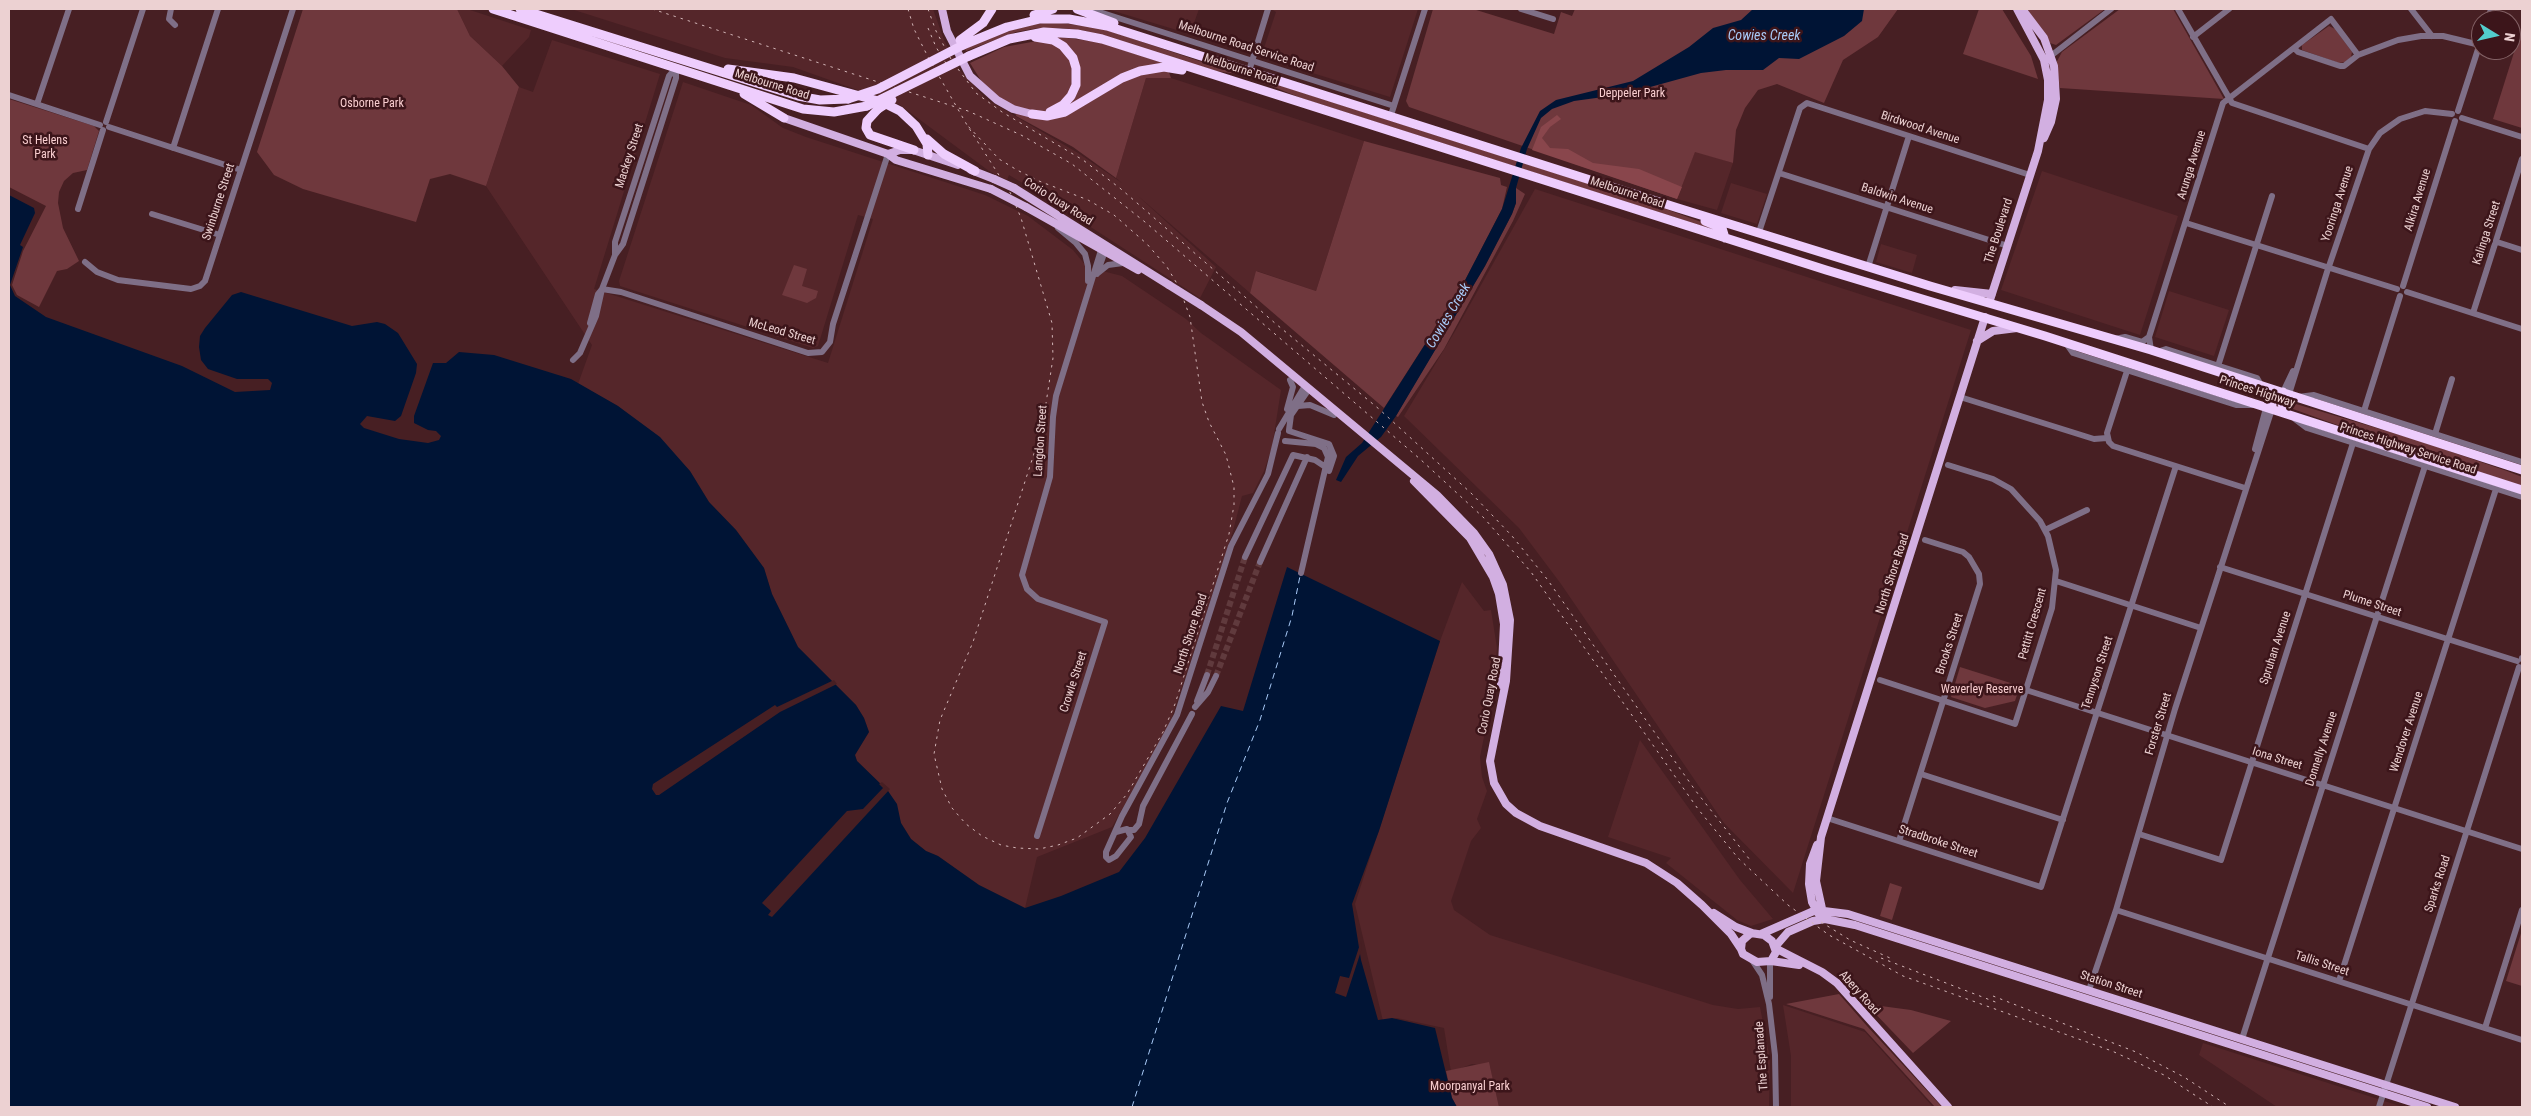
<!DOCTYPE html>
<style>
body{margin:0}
#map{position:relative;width:2531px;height:1116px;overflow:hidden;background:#471f23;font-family:"Roboto Condensed",sans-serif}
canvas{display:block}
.frame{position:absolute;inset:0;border:10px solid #ecd1d2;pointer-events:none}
.north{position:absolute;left:2471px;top:10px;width:50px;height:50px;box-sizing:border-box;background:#3c151a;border:1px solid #826064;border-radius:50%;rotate:99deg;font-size:14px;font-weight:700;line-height:20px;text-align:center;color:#ecd1d2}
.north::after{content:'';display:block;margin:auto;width:18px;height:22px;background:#52cdcd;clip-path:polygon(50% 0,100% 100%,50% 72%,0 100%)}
</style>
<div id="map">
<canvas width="2531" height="1116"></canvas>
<div class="frame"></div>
<div class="north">N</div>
</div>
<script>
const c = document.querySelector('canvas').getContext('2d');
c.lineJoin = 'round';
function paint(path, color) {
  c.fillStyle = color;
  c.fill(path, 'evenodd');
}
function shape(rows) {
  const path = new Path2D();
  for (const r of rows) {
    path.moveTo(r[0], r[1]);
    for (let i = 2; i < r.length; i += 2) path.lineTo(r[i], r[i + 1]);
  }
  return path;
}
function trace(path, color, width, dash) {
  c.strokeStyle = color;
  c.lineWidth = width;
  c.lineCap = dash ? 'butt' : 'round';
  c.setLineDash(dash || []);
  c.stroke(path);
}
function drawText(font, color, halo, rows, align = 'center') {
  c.font = font + ' "Roboto Condensed",sans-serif';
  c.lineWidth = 5;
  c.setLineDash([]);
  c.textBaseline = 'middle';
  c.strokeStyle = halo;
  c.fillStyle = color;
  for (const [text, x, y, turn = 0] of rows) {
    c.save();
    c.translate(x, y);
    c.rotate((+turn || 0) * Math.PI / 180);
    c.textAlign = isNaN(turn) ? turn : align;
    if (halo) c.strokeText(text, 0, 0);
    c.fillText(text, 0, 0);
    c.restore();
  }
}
const built = shape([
 [457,9,467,9,531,30,529,37,502,66,470,36],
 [571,9,933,9,944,40,960,70,986,99,1078,153,1122,183,1116,178,1146,78,1171,78,1364,141,1316,291,1257,271,1250,293,1137,195,1216,267,1200,298,1026,185,1009,175,1007,180,989,171,900,105,793,67,725,58],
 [1107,9,1199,9,1190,34],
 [1271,9,1418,9,1390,97,1261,57,1276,12],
 [552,40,660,74,594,289,828,363,873,219,858,215,818,346,813,348,620,286,619,281,683,82,751,105,783,128,806,137,985,195,1028,216,1073,250,1087,267,1122,276,1186,319,1201,333,1281,390,1272,447,1264,471,1253,493,1242,496,1233,531,1169,726,1112,827,1037,857,1025,908,979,885,938,856,926,851,911,839,901,823,888,791,857,761,855,755,869,732,864,718,856,705,798,647,772,594,764,568,736,530,709,502,690,471,618,406,578,384,592,345,486,186,519,87,533,92],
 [1695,151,1733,163,1717,210,1677,199],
 [2042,171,2178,216,2140,335,2001,290],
 [1731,183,1767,194,1757,224,1721,213],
 [1535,189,1971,330,1793,893,1724,823,1561,584,1519,528,1404,416,1454,333],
 [1881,244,1917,255,1912,273,1876,262],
 [2169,291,2229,310,2214,356,2155,337],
 [1462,582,1484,611,1491,610,1497,648,1494,687,1480,757,1482,777,1487,791,1477,819,1481,828,1471,841,1451,901,1454,910,1490,935,1713,1005,1738,1009,1760,1007,1770,1059,1769,1107,1499,1107,1490,1067,1472,1064,1451,1072,1444,1028,1397,1018,1383,1021,1355,904,1440,641],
 [1640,740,1740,880,1773,919,1751,926,1737,920,1666,863,1671,858,1608,837],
 [1783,1005,1865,1032,1933,1107,1791,1107,1791,1056],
 [2203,1043,2403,1107,2277,1107,2199,1055]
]);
const green = shape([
 [303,9,457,9,470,36,502,66,519,87,486,186,450,174,430,179,416,222,303,189,274,175,257,152],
 [1433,9,1473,9,1554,34,1561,12,1572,16,1575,9,1898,9,1878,37,1843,60,1824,103,1777,84,1758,90,1745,108,1736,130,1733,163,1695,152,1677,199,1409,107,1406,101],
 [1979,9,2002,9,2031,56,2038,79,1963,54],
 [2027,9,2105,9,2056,45,2050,43],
 [2120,9,2173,9,2224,99,2060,88,2056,63,2062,52],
 [1053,22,1101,28,1238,74,1216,71,1086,31,1062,28,1038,28,1016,32,966,51,965,49,990,36,1034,24],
 [2329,26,2335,29,2352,52,2351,57,2345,62,2339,63,2302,50,2302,45],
 [2522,27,2522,128,2493,119],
 [1059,37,1099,42,1166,64,1171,78,1146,78,1116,178,1073,147,1016,116,1014,107,985,87,970,63,1004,47],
 [1254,79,1263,80,1652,204,1715,227,1721,232,1301,98],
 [9,99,94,126,99,131,87,170,73,173,64,181,59,192,58,203,63,228,79,261,67,269,57,271,39,307,17,295,12,285,23,251,46,206,9,187],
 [1364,141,1500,178,1501,185,1507,187,1502,209,1461,288,1384,408,1250,293,1256,271,1316,291],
 [1516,188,1525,194,1513,221,1444,349,1398,417,1396,416,1408,395,1485,266,1512,214,1516,203],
 [794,265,807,269,802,286,818,291,816,298,807,303,782,295],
 [2288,404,2296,404,2417,440,2507,471,2522,477,2522,486,2365,435,2293,409],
 [1960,667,2020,686,2015,701,1985,708,1951,697],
 [1890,883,1902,887,1892,920,1880,916],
 [2522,930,2522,986,2506,981],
 [1839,994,1867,1026,1942,1107,1935,1107,1864,1029,1786,1004],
 [1866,1004,1911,1010,1951,1021,1913,1053],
 [1489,1062,1499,1107,1457,1107,1452,1098,1446,1071]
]);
const forest = shape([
 [1557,115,1561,119,1550,127,1542,138,1550,148,1568,149,1593,163,1639,169,1682,187,1677,199,1532,150,1541,127]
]);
const water = shape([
 [1753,9,1864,9,1862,21,1844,36,1799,59,1779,58,1763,70,1726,70,1701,73,1625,94,1574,101,1552,109,1541,118,1527,149,1516,188,1516,203,1512,214,1485,266,1396,416,1381,437,1358,456,1341,482,1336,480,1346,457,1362,443,1461,288,1502,209,1521,148,1540,111,1556,100,1633,81,1689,47,1713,28,1741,20],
 [9,195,34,208,35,213,20,245,23,247,10,285,15,296,46,317,182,366,235,392,270,390,272,383,268,379,237,379,208,369,201,360,199,347,200,336,205,328,232,295,241,292,352,326,377,322,385,324,398,333,417,364,416,373,401,416,395,421,367,416,360,424,364,428,399,439,428,443,439,440,441,436,436,431,428,430,414,423,414,416,433,363,446,363,459,352,494,355,571,379,618,406,660,437,690,471,709,502,736,530,764,568,772,594,798,647,856,705,864,718,869,732,855,755,857,761,888,791,897,804,901,823,911,839,926,851,938,856,979,885,1025,908,1061,896,1119,872,1145,838,1221,706,1243,711,1287,567,1440,641,1379,831,1352,904,1361,960,1378,1020,1392,1018,1435,1028,1452,1098,1457,1107,9,1107]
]);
const pier = shape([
 [834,680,837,684,780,712,659,795,656,795,652,789,653,784,775,705,777,707],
 [882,782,890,789,772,917,768,915,771,911,762,903,847,811,863,809,883,788,879,784],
 [1361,941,1362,948,1346,997,1335,993,1340,976,1349,978]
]);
const ferry = shape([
 [1132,1107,1227,803,1260,720,1292,616,1300,576]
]);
const minorTunnel = shape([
 [1207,675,1245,557],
 [1216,676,1260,562]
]);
const minor = shape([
 [171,9,169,19,175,25],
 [1090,9,1394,106],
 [1521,9,1553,19],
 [2178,9,2232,103,2369,149],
 [2411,9,2432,36],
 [2488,20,2491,9],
 [2193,37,2229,9],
 [2052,55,2111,9],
 [2358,55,2398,40,2421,36,2443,36,2480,45],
 [1249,71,1268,9],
 [9,95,100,125],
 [37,104,69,9],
 [2458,111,2481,40],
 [1391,115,1425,9],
 [2462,118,2522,137],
 [106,122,143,9],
 [109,127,241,170],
 [173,148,218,9],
 [1779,173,2008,246],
 [78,209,103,130],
 [152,214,220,235],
 [2186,223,2397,289],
 [1058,228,1076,243,1085,254,1088,266,1088,281],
 [1759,232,1800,108,1807,103,2030,175],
 [2497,242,2522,250],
 [615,255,615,242,669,76,676,68],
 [85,262,97,272,118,280,191,289,200,286,205,281,293,9],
 [1868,267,1909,136],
 [1098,273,1108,265,1123,263],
 [1097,274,1106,248],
 [2403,286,2455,121],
 [602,289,621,292,808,353,822,352,830,342,833,324,888,154],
 [2407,292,2522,329],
 [2473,313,2522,159],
 [590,323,598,294,602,289],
 [2115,339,2125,337,2142,342,2149,337],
 [2066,343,2073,353,2236,405,2254,405],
 [2151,350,2149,337,2223,103,2331,19,2358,55,2344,66,2340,66,2298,52,2294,48],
 [2157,352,2166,349,2257,378,2261,385],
 [573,360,580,353,596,316,602,289,615,255,623,244,676,78,676,68],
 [2218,366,2272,196],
 [2127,371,2107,433,2109,442,2113,446,2245,488],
 [2283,392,2293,371],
 [2289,394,2327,272,2369,149,2380,133,2400,119,2425,111,2452,114],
 [1960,397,2094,439,2107,438],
 [2298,397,2314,395,2522,462],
 [1298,406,1310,405,1334,415],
 [1287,409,1293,387,1290,380],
 [2364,411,2400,296],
 [2295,419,2307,428,2522,497],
 [1279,429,1303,389],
 [1289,430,1291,415,1307,392],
 [1289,431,1329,444,1334,456,1329,471],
 [2435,434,2452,379],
 [1285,441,1316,444,1324,448,1328,457,1301,573],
 [2255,449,2266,408],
 [2045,530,2087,510],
 [1245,557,1293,455,1315,460,1327,468],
 [1260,562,1307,457],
 [2220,567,2517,661],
 [2056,581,2201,628],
 [2522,659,2522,658],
 [1880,680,2015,724,2052,608,2056,570,2048,536,2040,521,2011,489,1993,479,1948,465],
 [2026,690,2522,849],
 [1197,701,1207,675],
 [1195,707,1208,692,1216,676],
 [1921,774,2063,820],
 [1827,818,2041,887,2176,466],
 [1129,830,1134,830,1139,824,1143,806,1192,714],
 [1116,832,1127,829,1131,837,1116,856,1109,860,1106,857,1106,852,1122,816,1177,715,1231,546,1268,474,1278,433],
 [2139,834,2221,860,2353,443],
 [1037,836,1105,622,1038,599,1027,589,1022,575,1050,477,1053,417,1056,396,1102,247],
 [1899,841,1980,584,1979,574,1969,557,1963,552,1925,540],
 [2116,910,2522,1040],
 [1752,960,1762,975,1769,1004,1775,1055,1776,1107],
 [2339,981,2496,489],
 [2089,990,2116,910,2175,709,2272,409],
 [1770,997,1770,961],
 [2485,1028,2522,910],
 [2242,1039,2425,466],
 [2379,1107,2519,667]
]);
const major = shape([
 [942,9,947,31,970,76,997,100,1013,109,1032,114],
 [2022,9,2044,38,2054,66,2056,99,2051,122,2044,138],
 [784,118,888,154,896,160,991,189],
 [888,154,900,150,913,150,958,165],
 [971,170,994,179],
 [1014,188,1169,285],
 [1026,207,1138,270],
 [1955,290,1992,294],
 [1989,303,2038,151,2048,100,2048,80,2044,60,2017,9],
 [1201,305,1241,332,1437,495,1474,533,1489,554,1503,585,1510,620,1506,681,1490,761,1494,783,1506,804,1516,813,1540,826,1646,863,1677,883,1702,905,1731,934,1741,949],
 [1977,341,1993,331,2017,328],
 [1414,481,1470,538,1493,577,1499,594,1504,624,1501,685],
 [1817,845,1810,864,1809,884,1812,902,1818,913],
 [1714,913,1736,927,1752,933],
 [1823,913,1816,881,1821,837,1985,317],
 [1751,933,1764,935,1772,941,1776,952,1771,961,1757,962,1743,954,1741,949,1742,941,1751,933],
 [1761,934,1816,910,1848,914,2455,1107],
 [1775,947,1788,932,1813,921,1825,919,1855,925,2427,1107],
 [1775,948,1822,972,1837,983,1948,1107],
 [1771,961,1799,965]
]);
const highway = shape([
 [493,9,803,109,834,112,867,106],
 [520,9,798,96,820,100,848,99],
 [1077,9,1114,23],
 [1034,15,1053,9],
 [1035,37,1053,40,1063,46,1073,58,1076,68,1076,85,1071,96,1063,105,1050,112],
 [960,40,983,23,992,9],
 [963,45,1007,27,1040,19,1069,19,1107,26,1678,208,1930,286,2151,350,2522,470],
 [969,56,1009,39,1044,32,1077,34,1102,39,1826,270,2045,336,2522,490],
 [728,69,794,78,882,102,900,111,916,126,927,144,928,155],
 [744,94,784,118],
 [878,109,867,121,866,128,870,135,914,150],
 [1032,114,1047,116,1065,112,1122,78,1140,71,1164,67,1182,70],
 [927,139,944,154,975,171],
 [1705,221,1722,228,1725,238],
 [2265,388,2272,398,2272,409],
 [2283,392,2282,404,2288,414]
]);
const rail = shape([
 [652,9,968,111,1021,135,1072,164,1145,222,1420,459,1484,518,1531,572,1698,809,1738,858,1788,905,1829,935,1903,976,2112,1051,2164,1075,2213,1107],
 [908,9,914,29,928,57,967,125,1011,194,1021,218,1052,323,1053,358,1042,429,973,642,940,720,934,754,942,789,952,808,966,824,982,836,1001,845,1017,848,1039,849,1058,845,1077,838,1110,814,1127,794,1163,732,1175,704,1229,534,1234,505,1234,487,1226,455,1209,422,1202,402,1190,317,1179,287,1167,267,1147,244,1114,215,1088,200,1039,181,1017,170,999,159,967,125],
 [928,9,936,31,952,61,976,93,1002,112,1083,160,1121,189,1276,324,1379,409,1472,494,1512,536,1547,579,1695,790,1750,860],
 [928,28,936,47,950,70],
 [1821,922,1850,940,1890,958],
 [1881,958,1998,1003],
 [1993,996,2136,1052,2184,1077,2230,1107]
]);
const majorBridge = shape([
 [994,179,1014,188],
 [991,189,1026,207],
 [1169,285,1201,305]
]);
const highwayBridge = shape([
 [848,99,878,89,963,45],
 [867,106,969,56],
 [878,109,892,100]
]);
const streetNames = [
 ["Melbourne Road Service Road",1246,47,18],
 ["Melbourne Road",1241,70,18],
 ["Melbourne Road",772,85,17],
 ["Birdwood Avenue",1920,128,18],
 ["Mackey Street",630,156,-72],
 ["Arunga Avenue",2192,165,-73],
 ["Melbourne Road",1627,193,18],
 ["Baldwin Avenue",1897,199,18],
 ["Alkira Avenue",2418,200,-73],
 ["Swinburne Street",219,202,-72],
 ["Corio Quay Road",1058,202,32],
 ["Yooringa Avenue",2338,204,-72],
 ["The Boulevard",1999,231,-72],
 ["Kalinga Street",2487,233,-72],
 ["McLeod Street",782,332,16],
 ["Princes Highway",2257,392,18],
 ["Langdon Street",1041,441,-86],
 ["Princes Highway Service Road",2408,449,18],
 ["North Shore Road",1893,574,-72],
 ["Plume Street",2372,604,18],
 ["Pettitt Crescent",2033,624,-74],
 ["North Shore Road",1191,634,-72],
 ["Brooks Street",1950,644,-72],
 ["Spruhan Avenue",2276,648,-72],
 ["Tennyson Street",2098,673,-72],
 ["Crowle Street",1074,682,-72],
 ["Corio Quay Road",1490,696,-79],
 ["Forster Street",2159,724,-73],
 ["Wendover Avenue",2407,732,-72],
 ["Donnelly Avenue",2322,749,-72],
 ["Iona Street",2277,759,17],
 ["Stradbroke Street",1938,842,18],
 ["Sparks Road",2438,884,-72],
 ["Tallis Street",2322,964,18],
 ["Station Street",2111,985,18],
 ["Abery Road",1859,993,48],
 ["The Esplanade",1762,1056,-94]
];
const parkNames = [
 ["Deppeler Park",1632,94],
 ["Osborne Park",372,104],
 ["St Helens",45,141],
 ["Park",45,155],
 ["Waverley Reserve",1982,690],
 ["Moorpanyal Park",1470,1087]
];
const waterNames = [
 ["Cowies Creek",1764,36],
 ["Cowies Creek",1449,316,-59]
];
paint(built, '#55262a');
paint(green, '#6f383d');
paint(forest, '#89464c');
paint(water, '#001435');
paint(pier, '#471f23');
trace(ferry, '#a8caf7', 1, [6, 5]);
trace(minorTunnel, '#603a3d', 6, [6, 3]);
trace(minor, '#7f6f87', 6);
trace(major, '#d2afe1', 8);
trace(highway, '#eecdfd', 9);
trace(rail, '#d2b5b7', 1, [2.5, 5]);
trace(majorBridge, '#d2afe1', 8);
trace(highwayBridge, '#eecdfd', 9);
drawText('12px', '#ecd1d2', '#3c151a', streetNames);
drawText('12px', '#f9ced0', '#3c151a', parkNames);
drawText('italic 14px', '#a8caf7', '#3c151a', waterNames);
</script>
